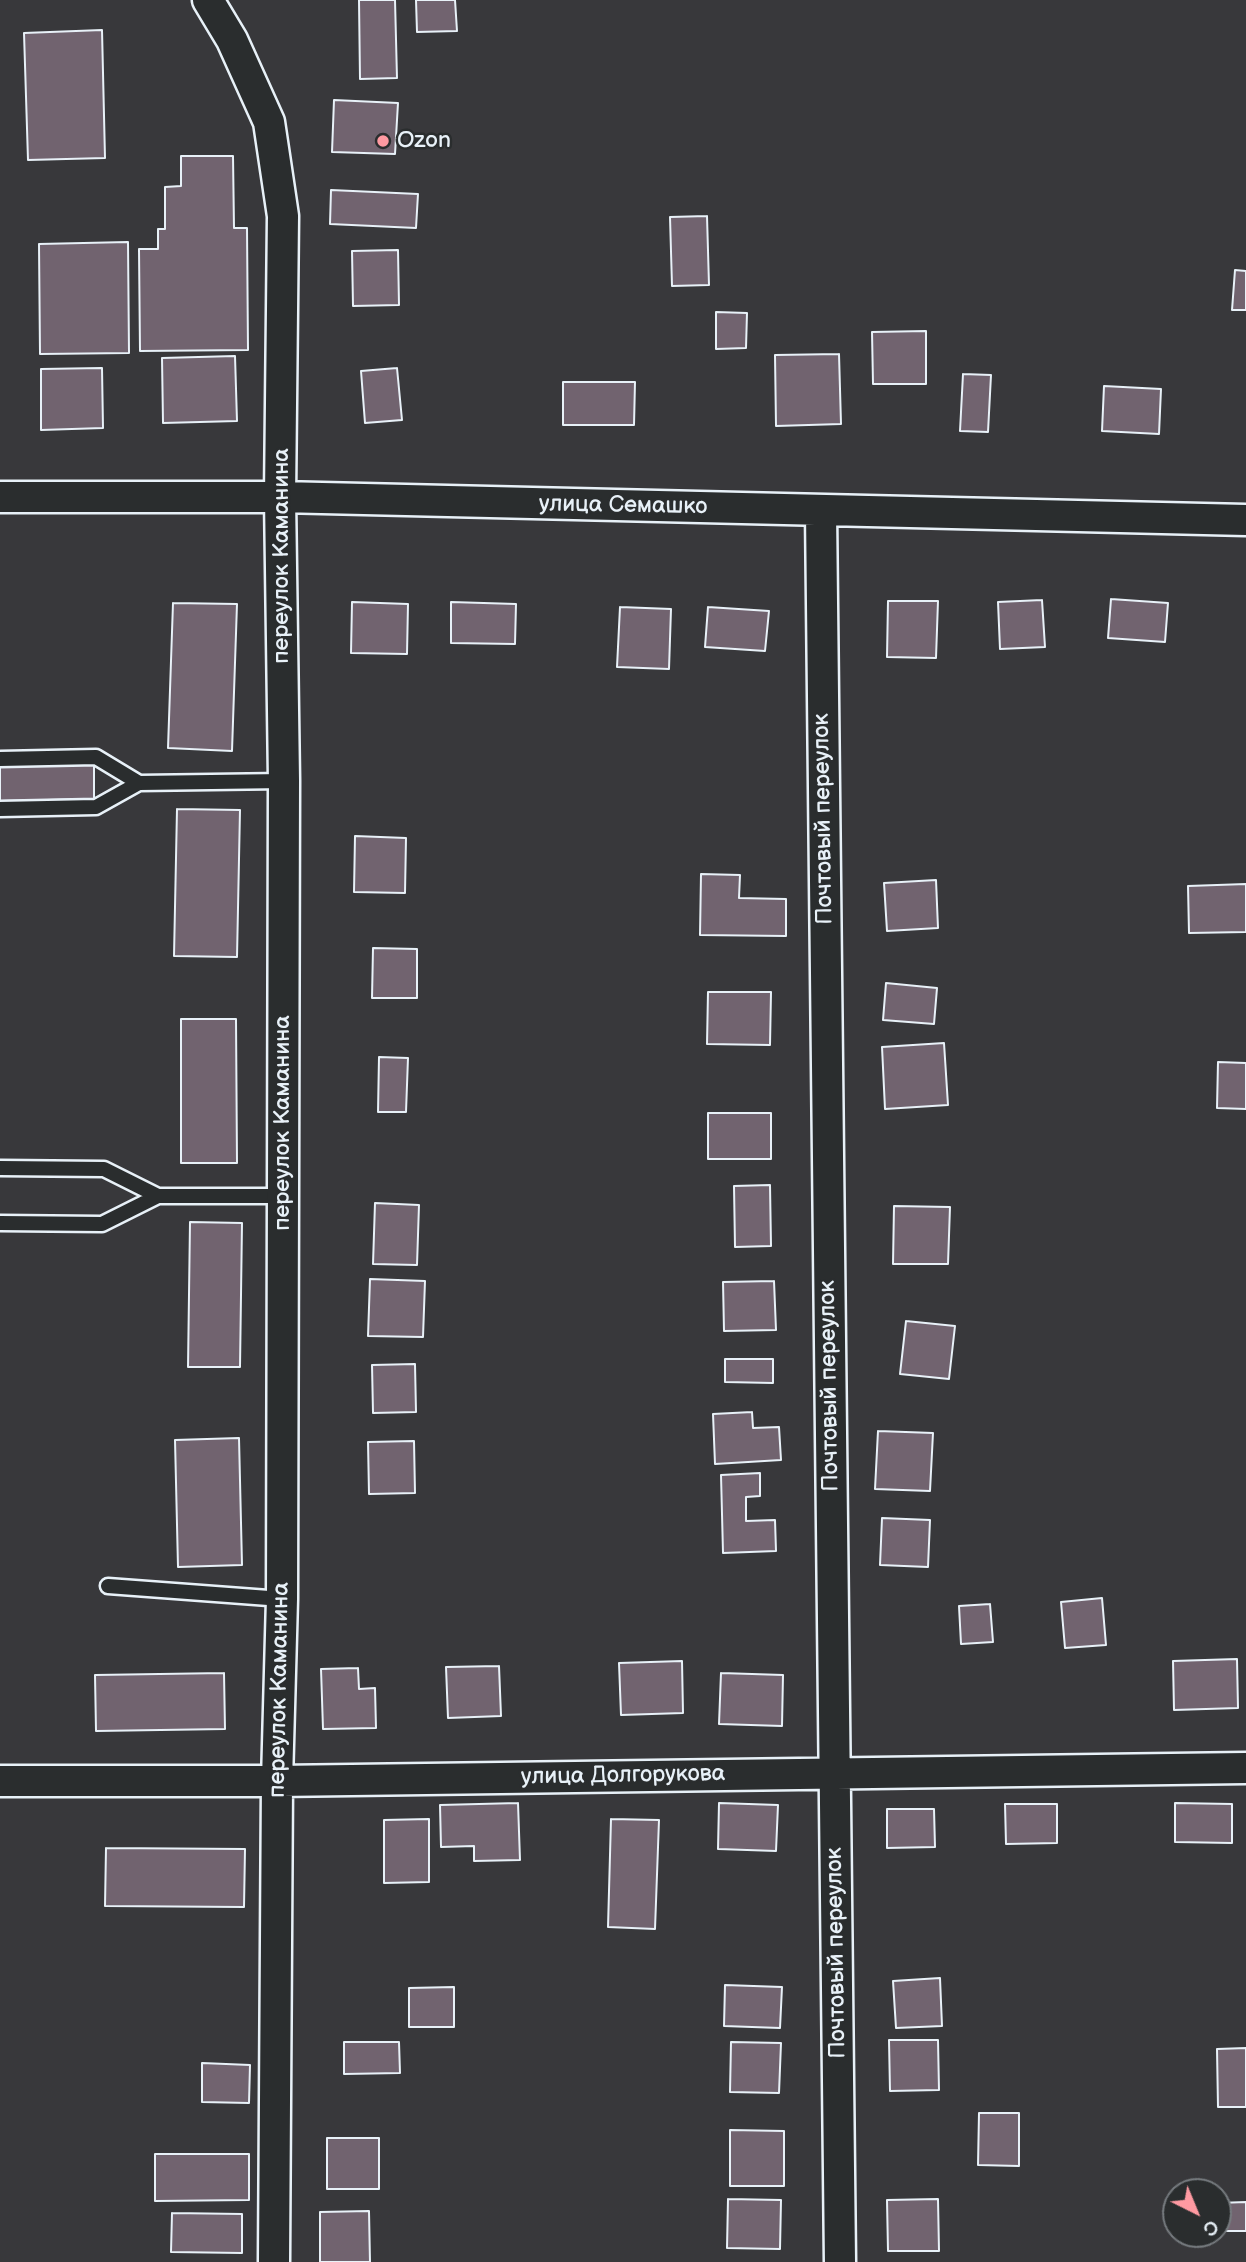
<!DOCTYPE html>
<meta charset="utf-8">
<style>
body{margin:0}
#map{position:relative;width:1246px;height:2262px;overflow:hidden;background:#38383b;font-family:"Balsamiq Sans",sans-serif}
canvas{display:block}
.north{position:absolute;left:1162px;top:2178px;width:70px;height:70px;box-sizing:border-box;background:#2a2d2e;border:2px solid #767b7f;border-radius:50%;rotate:137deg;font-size:19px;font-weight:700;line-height:28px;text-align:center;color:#e8f1f8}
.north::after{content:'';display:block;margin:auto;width:24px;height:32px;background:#ff9aa2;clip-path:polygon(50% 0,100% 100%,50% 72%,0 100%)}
</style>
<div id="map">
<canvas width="1246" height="2262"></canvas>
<div class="north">С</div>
</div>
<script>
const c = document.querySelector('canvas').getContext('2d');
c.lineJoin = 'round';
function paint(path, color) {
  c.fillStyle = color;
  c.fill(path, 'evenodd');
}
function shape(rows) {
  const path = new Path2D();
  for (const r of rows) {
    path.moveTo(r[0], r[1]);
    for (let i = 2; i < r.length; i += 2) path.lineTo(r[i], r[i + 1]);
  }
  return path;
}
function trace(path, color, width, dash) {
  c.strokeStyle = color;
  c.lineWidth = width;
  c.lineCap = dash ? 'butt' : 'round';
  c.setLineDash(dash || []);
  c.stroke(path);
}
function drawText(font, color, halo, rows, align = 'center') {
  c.font = font + ' "Balsamiq Sans",sans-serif';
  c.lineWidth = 5;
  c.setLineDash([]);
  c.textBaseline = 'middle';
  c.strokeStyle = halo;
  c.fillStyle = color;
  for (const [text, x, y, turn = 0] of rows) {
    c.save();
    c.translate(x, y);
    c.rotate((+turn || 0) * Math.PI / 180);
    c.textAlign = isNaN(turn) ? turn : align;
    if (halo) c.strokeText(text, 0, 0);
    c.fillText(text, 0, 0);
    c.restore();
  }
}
const building = shape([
 [359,0,395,0,397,78,360,79,359,0],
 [416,0,455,0,457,31,417,32,416,0],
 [102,30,105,158,28,160,24,33,102,30],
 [334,100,398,103,395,154,332,152,334,100],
 [181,156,233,156,234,228,247,228,248,350,140,351,139,249,158,249,158,229,165,229,165,187,181,186,181,156],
 [331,190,418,194,416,228,330,224,331,190],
 [707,216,709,285,672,286,670,217,707,216],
 [128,242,129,353,40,354,39,244,128,242],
 [398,250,399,305,353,306,352,251,398,250],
 [1235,270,1246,271,1246,310,1232,310,1235,270],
 [716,312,747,313,746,348,716,349,716,312],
 [926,331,926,384,873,384,872,332,926,331],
 [839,354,841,424,776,426,775,355,839,354],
 [235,356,237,421,163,423,162,358,235,356],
 [102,368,103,428,41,430,41,369,102,368],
 [397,368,402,420,365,423,361,371,397,368],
 [963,374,991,375,988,432,960,431,963,374],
 [563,382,635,382,634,425,563,425,563,382],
 [1104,386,1161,389,1159,434,1102,431,1104,386],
 [1111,599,1168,603,1165,642,1108,638,1111,599],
 [1042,600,1045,647,1000,649,998,602,1042,600],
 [888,601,938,601,936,658,887,657,888,601],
 [352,602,408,604,407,654,351,653,352,602],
 [451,602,516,604,515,644,451,643,451,602],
 [173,603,237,604,232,751,168,748,173,603],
 [620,607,671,609,669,669,617,667,620,607],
 [708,607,769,611,765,651,705,647,708,607],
 [94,764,94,799,0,801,0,766,94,764],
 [177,809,240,810,237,957,174,956,177,809],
 [355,836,406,838,405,893,354,892,355,836],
 [701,874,740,875,739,898,786,899,786,936,700,935,701,874],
 [936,880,938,928,887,931,884,883,936,880],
 [1246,884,1246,932,1189,933,1188,886,1246,884],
 [373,948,417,949,417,998,372,998,373,948],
 [886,983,937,988,934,1024,883,1020,886,983],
 [708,992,771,992,770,1045,707,1044,708,992],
 [181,1019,236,1019,237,1163,181,1163,181,1019],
 [944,1043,948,1105,885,1109,882,1047,944,1043],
 [379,1057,408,1058,406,1112,378,1112,379,1057],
 [1218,1062,1246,1063,1246,1109,1217,1108,1218,1062],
 [708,1113,771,1113,771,1159,708,1159,708,1113],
 [770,1185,771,1246,735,1247,734,1186,770,1185],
 [375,1203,419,1205,417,1265,373,1264,375,1203],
 [894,1206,950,1207,948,1264,893,1264,894,1206],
 [190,1222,242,1223,240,1367,188,1367,190,1222],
 [370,1279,425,1281,423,1337,368,1336,370,1279],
 [774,1281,776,1330,724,1331,723,1282,774,1281],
 [906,1321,955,1326,949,1379,900,1374,906,1321],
 [725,1359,773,1359,773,1383,725,1382,725,1359],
 [415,1364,416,1412,373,1413,372,1365,415,1364],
 [752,1412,753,1428,779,1427,781,1460,715,1464,713,1414,752,1412],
 [878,1431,933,1433,930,1491,875,1489,878,1431],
 [239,1438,242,1565,178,1567,175,1440,239,1438],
 [414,1441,415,1493,369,1494,368,1442,414,1441],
 [760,1473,760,1496,746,1497,746,1521,775,1520,776,1551,723,1553,721,1475,760,1473],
 [882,1518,930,1520,928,1567,880,1565,882,1518],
 [1102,1598,1106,1645,1065,1648,1061,1602,1102,1598],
 [990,1604,993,1642,961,1644,959,1606,990,1604],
 [1237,1659,1238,1708,1174,1710,1173,1661,1237,1659],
 [682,1661,683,1713,621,1715,619,1663,682,1661],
 [499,1666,501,1716,448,1718,446,1667,499,1666],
 [358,1668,359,1689,375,1688,376,1728,323,1729,321,1669,358,1668],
 [224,1673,225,1729,96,1731,95,1675,224,1673],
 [721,1673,783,1675,782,1726,719,1724,721,1673],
 [518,1803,520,1860,474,1861,474,1846,441,1847,440,1805,518,1803],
 [719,1803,778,1805,776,1851,718,1849,719,1803],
 [1175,1803,1232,1804,1232,1843,1175,1842,1175,1803],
 [1005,1804,1057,1804,1057,1843,1006,1844,1005,1804],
 [887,1809,934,1809,935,1847,887,1848,887,1809],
 [429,1819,429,1882,384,1883,384,1820,429,1819],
 [611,1819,659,1820,655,1929,608,1927,611,1819],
 [106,1848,245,1849,244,1907,105,1906,106,1848],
 [940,1978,942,2026,896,2028,893,1981,940,1978],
 [725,1985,782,1987,780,2028,724,2026,725,1985],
 [454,1987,454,2027,409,2027,409,1988,454,1987],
 [889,2040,938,2040,939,2090,890,2091,889,2040],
 [344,2042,399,2042,400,2073,344,2074,344,2042],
 [731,2042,781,2043,779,2093,730,2092,731,2042],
 [1246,2048,1246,2107,1218,2107,1217,2049,1246,2048],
 [202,2063,250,2065,249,2103,202,2102,202,2063],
 [979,2113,1019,2113,1019,2166,978,2165,979,2113],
 [730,2130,784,2131,784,2186,730,2186,730,2130],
 [327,2138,379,2138,379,2189,327,2189,327,2138],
 [155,2154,249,2154,249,2200,155,2201,155,2154],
 [728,2199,781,2200,780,2249,727,2248,728,2199],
 [938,2199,939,2251,888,2251,887,2200,938,2199],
 [1246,2202,1246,2231,1218,2231,1218,2203,1246,2202],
 [369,2211,370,2262,320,2262,320,2212,369,2211],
 [172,2213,242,2214,242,2253,171,2252,172,2213]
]);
const service = shape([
 [0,759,96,757,139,783],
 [0,809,96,807,139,783,284,781],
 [0,1168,104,1169,158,1196],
 [0,1223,102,1224,158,1196,282,1196],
 [108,1586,282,1599]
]);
const minor = shape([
 [208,0,232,40,269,122,283,216,280,497,284,781,282,1599,277,1781,274,2262],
 [0,497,280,497,1246,520],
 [821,511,840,2262],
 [0,1781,277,1781,1246,1768]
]);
const markers = [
 [383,141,7,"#ff9aa2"]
];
const poiNames = [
 ["Ozon",397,141]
];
const streetNames = [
 ["улица Семашко",623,506,1],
 ["переулок Каманина",282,556,-90],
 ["Почтовый переулок",824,819,-91],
 ["переулок Каманина",283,1123,-90],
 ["Почтовый переулок",830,1386,-91],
 ["переулок Каманина",280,1690,-89],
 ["улица Долгорукова",623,1776,-1],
 ["Почтовый переулок",837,1953,-91]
];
paint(building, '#71636f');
trace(building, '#e8f1f8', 2);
trace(service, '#e8f1f8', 19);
trace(minor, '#e8f1f8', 35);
trace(service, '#2a2d2e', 14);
trace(minor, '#2a2d2e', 30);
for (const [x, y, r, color] of markers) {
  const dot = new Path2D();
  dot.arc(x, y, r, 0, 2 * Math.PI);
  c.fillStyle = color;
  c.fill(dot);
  trace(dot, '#2a2d2e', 2.5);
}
drawText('23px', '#e8f1f8', '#2a2d2e', poiNames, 'left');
drawText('23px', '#e8f1f8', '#2a2d2e', streetNames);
</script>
